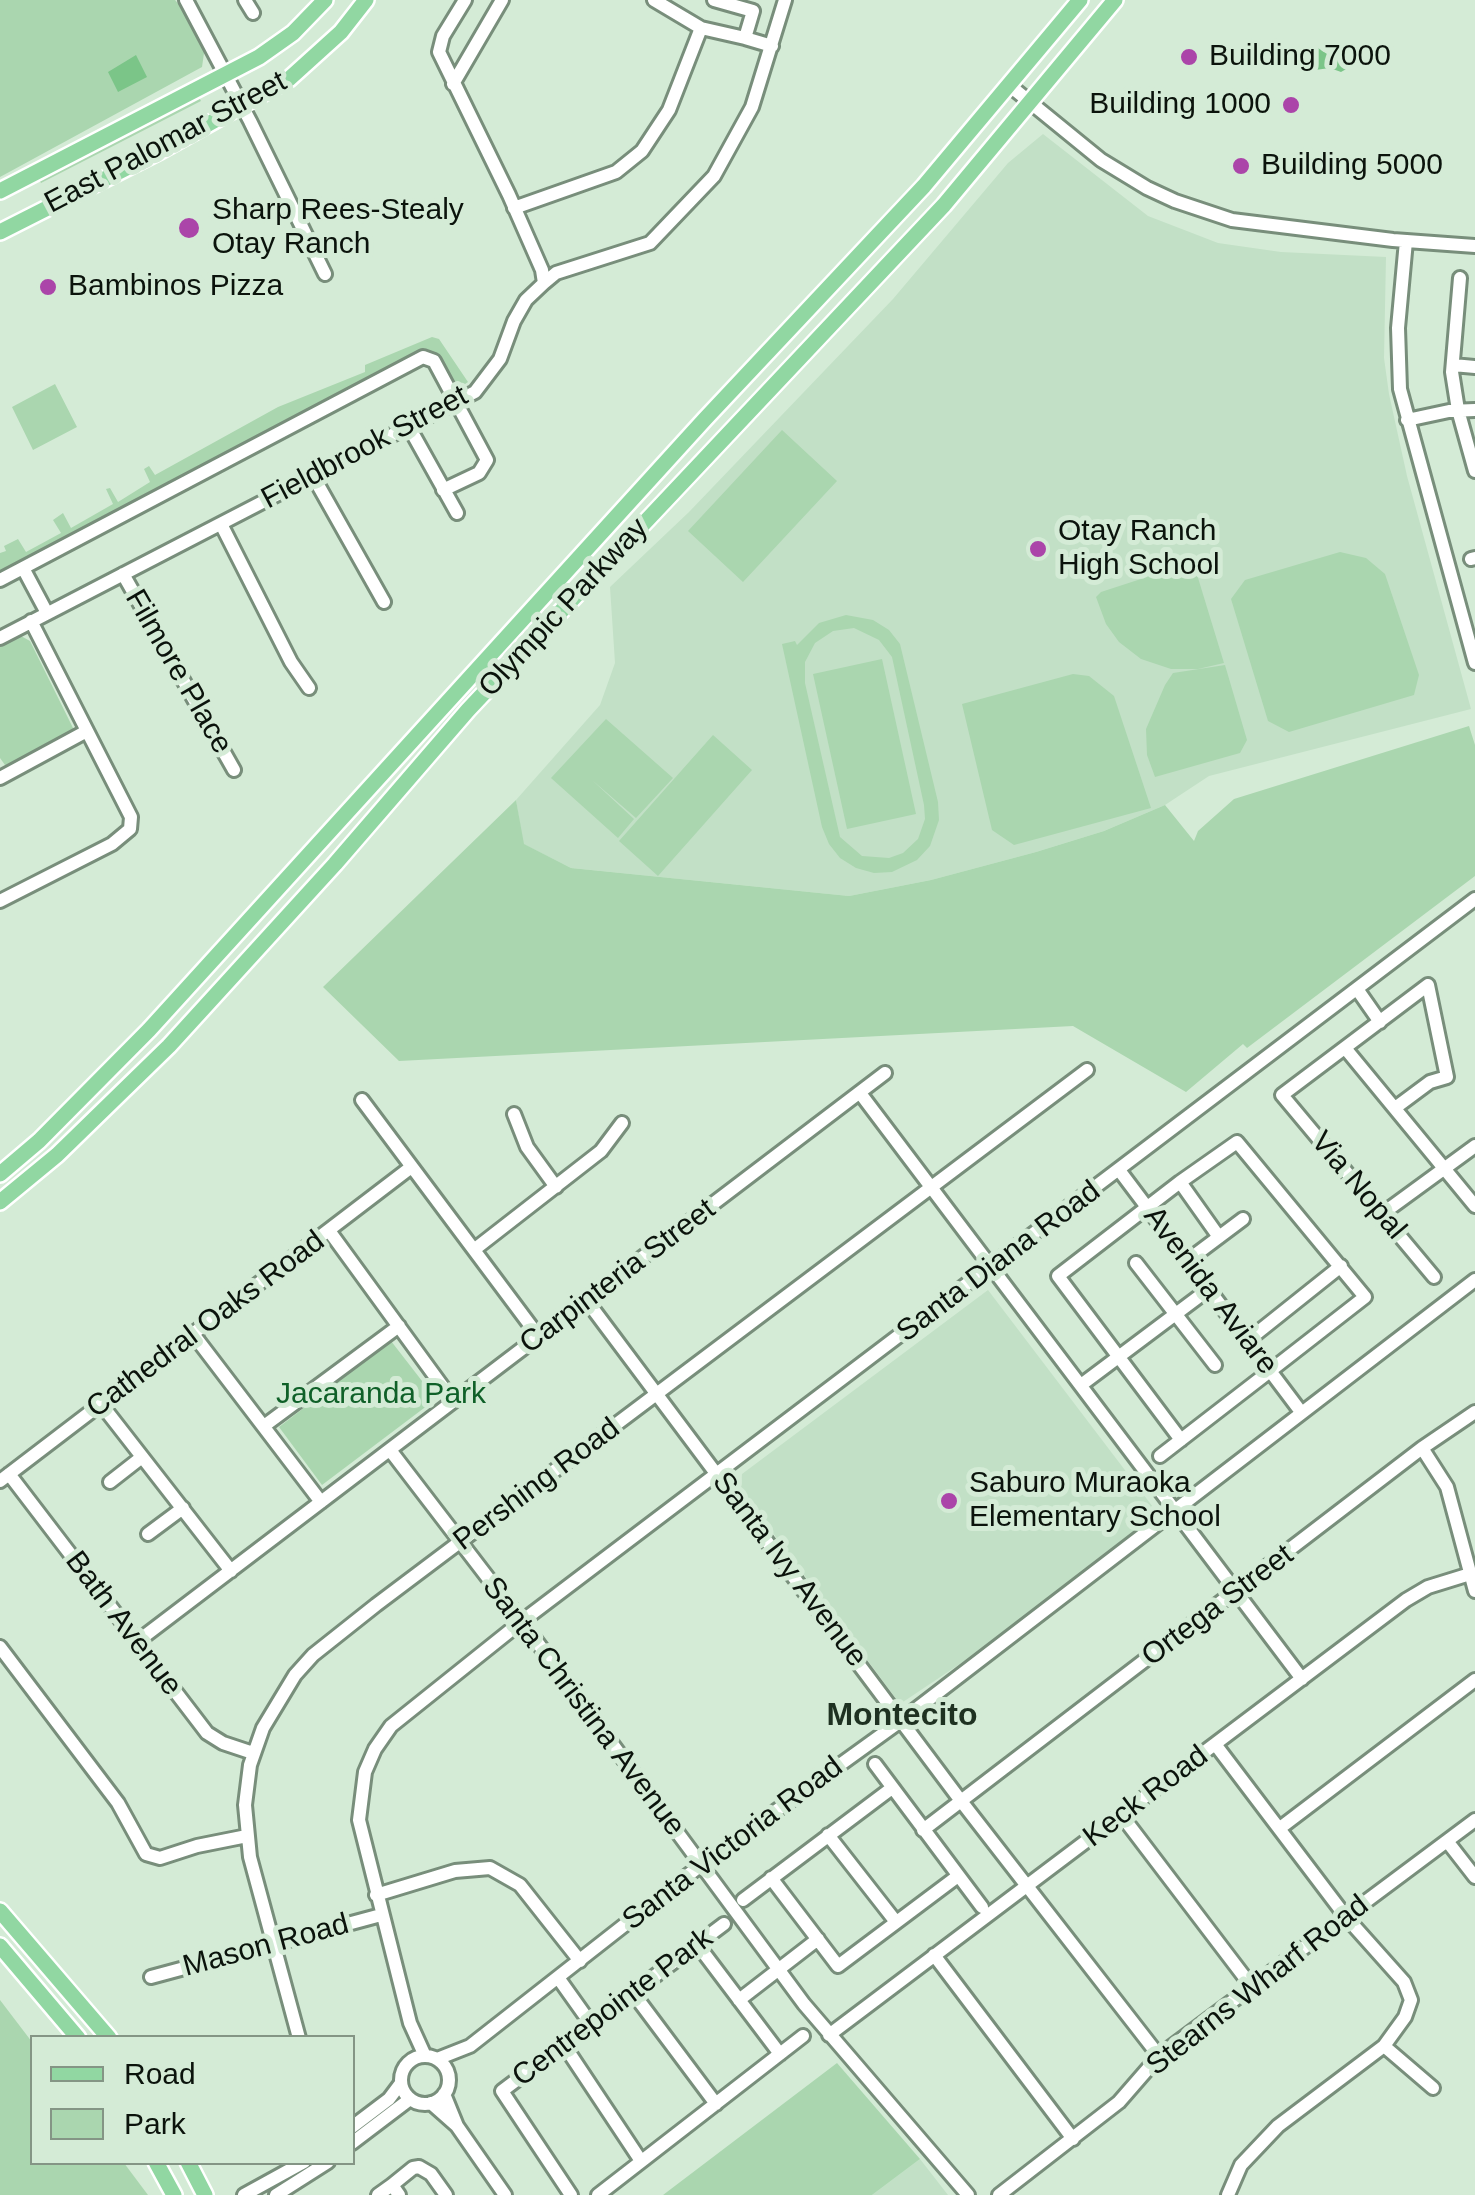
<!DOCTYPE html>
<style>
body{margin:0}
#map{position:relative;width:1475px;height:2195px;overflow:hidden;background:#d4ebd6;font-family:Arial,sans-serif}
canvas{display:block}
.legend{position:absolute;left:30px;top:2035px;width:325px;height:130px;box-sizing:border-box;background:#d4ebd6;border:2px solid #849585;margin:0;padding:12px 18px;list-style:none;font-size:30px;color:#0b130c}
.legend li{display:flex;align-items:center;gap:20px;height:50px}
.legend b{width:50px;border:2px solid #849585}
</style>
<div id="map">
<canvas width="1475" height="2195"></canvas>
<ul class="legend">
<li><b style="height:12px;background:#91d7a2"></b>Road</li>
<li><b style="height:28px;background:#aad6af"></b>Park</li>
</ul>
</div>
<script>
const c = document.querySelector('canvas').getContext('2d');
c.lineJoin = 'round';
function paint(path, color) {
  c.fillStyle = color;
  c.fill(path, 'evenodd');
}
function shape(rows) {
  const path = new Path2D();
  for (const r of rows) {
    if (r.length === 3) {
      path.moveTo(r[0] + r[2], r[1]);
      path.arc(r[0], r[1], r[2], 0, 2 * Math.PI);
      continue;
    }
    path.moveTo(r[0], r[1]);
    for (let i = 2; i < r.length; i += 2) path.lineTo(r[i], r[i + 1]);
  }
  return path;
}
function trace(path, color, width, dash) {
  c.strokeStyle = color;
  c.lineWidth = width;
  c.lineCap = dash ? 'butt' : 'round';
  c.setLineDash(dash || []);
  c.stroke(path);
}
function drawText(font, color, halo, rows, align = 'center') {
  c.font = font + ' Arial,sans-serif';
  c.lineWidth = 10;
  c.setLineDash([]);
  c.textBaseline = 'middle';
  c.strokeStyle = halo;
  c.fillStyle = color;
  for (const [text, x, y, turn = 0] of rows) {
    c.save();
    c.translate(x, y);
    c.rotate((+turn || 0) * Math.PI / 180);
    c.textAlign = isNaN(turn) ? turn : align;
    if (halo) c.strokeText(text, 0, 0);
    c.fillText(text, 0, 0);
    c.restore();
  }
}
const built = shape([
 [1043,134,1148,216,1218,243,1281,252,1386,257,1384,358,1389,394,1407,476,1471,709,1209,776,1165,805,1104,831,1036,852,931,880,849,896,571,868,523,844,516,800,600,705,615,663,610,587,689,512,893,299,1008,163],
 [988,1290,1156,1511,1115,1560,900,1704,741,1490,742,1474],
 [920,2159,948,2195,872,2195]
]);
const green = shape([
 [0,0,175,0,188,15,205,46,202,67,0,177],
 [198,95,201,101,41,183,38,178],
 [432,337,439,339,468,382,455,391,432,355,0,574,0,553,6,551,4,546,18,539,26,552,61,533,53,520,63,513,71,528,113,504,106,489,110,488,118,502,150,482,144,469,149,466,155,475,278,407,365,372,365,365],
 [55,384,77,427,33,450,12,407],
 [782,430,837,481,743,582,688,531],
 [1340,552,1366,558,1385,574,1419,675,1414,695,1289,732,1268,721,1231,599,1245,580],
 [1186,564,1195,568,1224,663,1198,669,1171,669,1141,659,1119,642,1106,624,1096,597,1101,592,1144,578,1145,574],
 [846,615,873,620,889,630,900,644,938,802,939,820,930,846,917,860,892,872,874,873,856,868,840,858,829,844,822,827,782,644,795,641,797,645,819,623],
 [854,628,879,640,892,657,924,805,925,819,918,839,903,853,889,858,862,856,840,837,805,683,805,662,815,643,833,631],
 [21,636,30,641,74,730,13,764,5,765,0,758,0,647],
 [882,659,916,814,847,829,813,674],
 [1225,665,1247,740,1240,753,1155,777,1147,755,1146,729,1165,685,1173,673],
 [1073,674,1089,676,1114,696,1151,808,1014,845,992,830,962,704],
 [606,719,673,778,636,818,592,780,634,819,618,838,551,778],
 [1469,726,1475,745,1475,876,1247,1048,1243,1044,1186,1092,1073,1026,399,1061,323,987,516,800,524,844,571,868,849,896,931,880,1036,852,1104,831,1165,805,1194,841,1198,831,1234,799],
 [713,735,752,770,658,876,619,841],
 [391,1341,436,1399,322,1485,279,1427],
 [0,2000,32,2042,32,2162,124,2163,148,2195,0,2195],
 [837,2063,920,2159,872,2195,663,2195]
]);
const water = shape([
 [1318,48,1330,56,1347,57,1348,68,1341,72,1330,68,1315,70,1317,59,1313,53],
 [136,55,147,77,118,92,108,72]
]);
const minor = shape([
 [186,0,250,121,325,274],
 [245,0,253,13],
 [465,0,443,36,439,52,509,195,542,270,544,283],
 [654,0,701,28,745,38],
 [714,0,753,11,745,38,772,46],
 [453,84,502,0],
 [1009,85,1101,160,1147,188,1175,201,1232,220,1393,240,1475,246],
 [514,208,616,172,642,151,669,110,701,28],
 [1406,241,1398,328,1400,389,1475,663],
 [1460,278,1452,372,1458,410,1475,471],
 [1453,365,1475,367],
 [1407,420,1449,411,1475,410],
 [409,427,457,513],
 [313,476,384,602],
 [221,524,291,662,309,688],
 [1471,559,1475,558],
 [23,568,47,613],
 [123,574,234,770],
 [0,580,423,357,434,361,487,460,479,473,443,490],
 [0,638,475,392,500,359,514,321,526,300,544,283,556,273,650,243,714,176,752,107,785,0],
 [0,778,85,732],
 [0,901,112,844,130,829,131,817,31,621],
 [1357,989,1380,1022],
 [1345,1048,1475,1206],
 [860,1093,1302,1679],
 [362,1100,539,1337],
 [1395,1108,1430,1082,1447,1077,1428,985,1282,1095,1434,1277],
 [514,1114,527,1147,556,1187],
 [1119,1170,1301,1412],
 [1180,1182,1219,1237],
 [1382,1214,1475,1146],
 [330,1232,453,1401],
 [475,1249,601,1151,622,1123],
 [1187,1261,1243,1219],
 [1136,1263,1215,1365],
 [587,1301,961,1801,1159,2056],
 [193,1334,321,1502],
 [1247,1341,1341,1266],
 [1081,1385,1209,1289],
 [101,1404,231,1571],
 [264,1426,399,1326],
 [1422,1448,1447,1487,1475,1591],
 [390,1450,534,1638,804,2004,968,2195],
 [1160,1456,1270,1371,1365,1297,1237,1142,1180,1182,1058,1276,1181,1440],
 [9,1474,207,1733,223,1743,253,1753],
 [0,1481,410,1168],
 [110,1482,142,1457],
 [148,1534,183,1508],
 [138,1641,885,1073],
 [0,1647,118,1803,146,1854,160,1858,197,1846,247,1836],
 [1215,1744,1346,1917,1404,1982,1411,2000,1405,2017,1384,2046,1278,2126,1241,2165,1228,2195],
 [875,1764,982,1907],
 [1122,1816,1252,1987],
 [1280,1828,1475,1680],
 [923,1830,1422,1448,1475,1412],
 [828,1835,896,1922],
 [1447,1841,1475,1877],
 [771,1878,838,1966,958,1876],
 [376,1895,455,1871,490,1868,520,1885,580,1961],
 [743,1900,892,1788],
 [697,1944,780,2054],
 [934,1955,1073,2139],
 [151,1977,381,1915],
 [559,1979,591,2024],
 [633,1993,716,2104],
 [739,2000,818,1939],
 [829,2035,1406,1600,1428,1587,1470,1574],
 [299,2038,250,1857,245,1805,250,1765,263,1728,295,1675,313,1655,376,1605,1087,1070],
 [564,2045,641,2161],
 [1384,2046,1433,2088],
 [425,2056,410,2023,359,1820,365,1772,375,1749,391,1726,521,1622,1475,899],
 [425,2080,24],
 [437,2059,470,2046,701,1865,902,1720,1475,1280],
 [444,2094,457,2126],
 [431,2103,457,2126,505,2195],
 [352,2127,389,2099,401,2083],
 [352,2143,410,2099],
 [392,2185,413,2168,419,2167,431,2174,446,2195],
 [244,2195,304,2162],
 [276,2195,328,2162],
 [378,2195,392,2185,399,2195],
 [571,2195,502,2091,724,1924],
 [598,2195,803,2036],
 [999,2195,1119,2102,1159,2056,1475,1820]
]);
const major = shape([
 [0,191,259,57,293,33,325,0],
 [0,232,160,151,289,79,341,32,366,0],
 [0,1174,39,1141,149,1030,705,419,924,186,1080,0],
 [0,1202,57,1155,169,1046,335,864,468,710,944,205,1115,0],
 [0,1911,109,2038],
 [0,1946,78,2038],
 [156,2162,174,2195],
 [188,2162,205,2195]
]);
const markers = [
 [1189,57,10,"#ab45a9"],
 [1291,105,10,"#ab45a9"],
 [1241,166,10,"#ab45a9"],
 [189,228,12,"#ab45a9"],
 [48,287,10,"#ab45a9"],
 [1038,549,10,"#ab45a9"],
 [949,1501,10,"#ab45a9"]
];
const poiNames = [
 ["Building 7000",1209,57],
 ["Building 1000",1271,105,"right"],
 ["Building 5000",1261,166],
 ["Sharp Rees-Stealy",212,211],
 ["Otay Ranch",212,245],
 ["Bambinos Pizza",68,287],
 ["Otay Ranch",1058,532],
 ["High School",1058,566],
 ["Saburo Muraoka",969,1484],
 ["Elementary School",969,1518]
];
const streetNames = [
 ["East Palomar Street",166,143,-28],
 ["Fieldbrook Street",365,448,-28],
 ["Olympic Parkway",564,608,-47],
 ["Filmore Place",178,672,60],
 ["Via Nopal",1358,1186,50],
 ["Santa Diana Road",999,1262,-37],
 ["Carpinteria Street",618,1277,-37],
 ["Avenida Aviare",1210,1291,53],
 ["Cathedral Oaks Road",206,1325,-37],
 ["Pershing Road",537,1485,-37],
 ["Santa Ivy Avenue",789,1570,53],
 ["Ortega Street",1218,1606,-37],
 ["Bath Avenue",123,1624,53],
 ["Santa Christina Avenue",583,1707,53],
 ["Keck Road",1146,1797,-37],
 ["Santa Victoria Road",733,1844,-37],
 ["Mason Road",266,1946,-15],
 ["Stearns Wharf Road",1258,1986,-38],
 ["Centrepointe Park",613,2008,-37]
];
const parkNames = [
 ["Jacaranda Park",381,1395]
];
const neighbourhoodNames = [
 ["Montecito",902,1716]
];
paint(built, '#c2e0c6');
paint(green, '#aad6af');
paint(water, '#7bc588');
trace(minor, '#788e7b', 18);
trace(major, '#fff', 20);
trace(minor, '#fff', 12);
trace(major, '#91d7a2', 15);
for (const [x, y, r, color] of markers) {
  const dot = new Path2D();
  dot.arc(x, y, r, 0, 2 * Math.PI);
  c.fillStyle = color;
  c.fill(dot);
  trace(dot, '#d4ebd6', 4);
}
drawText('30px', '#0b130c', '#d4ebd6', poiNames, 'left');
drawText('30px', '#0b130c', '#d4ebd6', streetNames);
drawText('30px', '#0f6028', '#d4ebd6', parkNames);
drawText('bold 32px', '#1e3121', '#d4ebd6', neighbourhoodNames);
</script>
